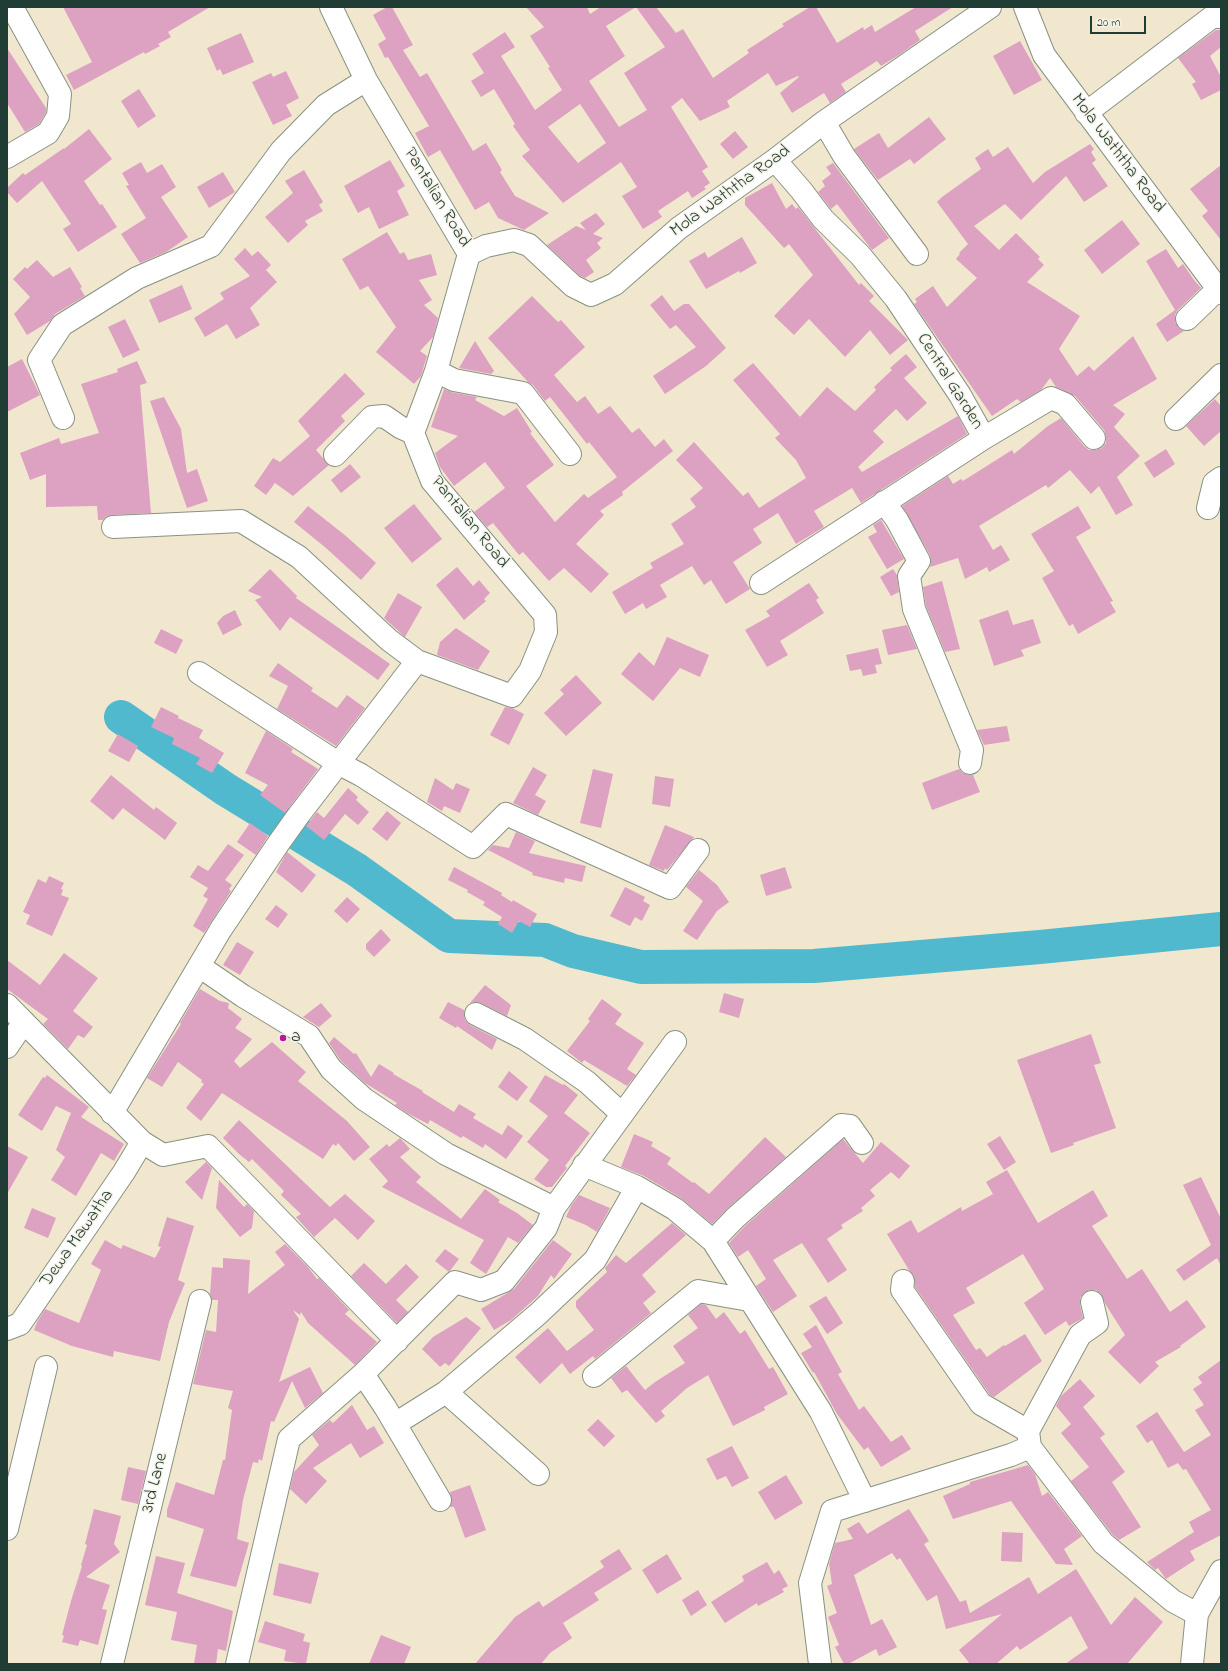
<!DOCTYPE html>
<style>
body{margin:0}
#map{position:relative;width:1228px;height:1671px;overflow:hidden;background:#f1e7cf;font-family:"Indie Flower",sans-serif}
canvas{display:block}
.frame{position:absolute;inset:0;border:8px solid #1f3d34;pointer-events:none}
.scale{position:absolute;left:1090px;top:16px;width:56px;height:18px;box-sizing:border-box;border:2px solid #1f3d34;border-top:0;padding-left:5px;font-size:12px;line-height:14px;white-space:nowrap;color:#1f3d34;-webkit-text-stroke:3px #f7f3e8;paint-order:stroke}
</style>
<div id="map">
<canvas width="1228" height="1671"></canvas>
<div class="frame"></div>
<div class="scale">20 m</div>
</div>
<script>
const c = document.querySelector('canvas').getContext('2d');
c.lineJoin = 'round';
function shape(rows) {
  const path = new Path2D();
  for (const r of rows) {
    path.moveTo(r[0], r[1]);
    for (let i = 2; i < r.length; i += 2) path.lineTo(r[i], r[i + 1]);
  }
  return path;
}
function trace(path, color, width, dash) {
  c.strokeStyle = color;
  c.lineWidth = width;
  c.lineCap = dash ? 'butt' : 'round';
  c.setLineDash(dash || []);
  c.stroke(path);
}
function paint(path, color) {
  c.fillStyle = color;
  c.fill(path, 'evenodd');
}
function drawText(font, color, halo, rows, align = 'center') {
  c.font = font + ' "Indie Flower",sans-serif';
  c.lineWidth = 3;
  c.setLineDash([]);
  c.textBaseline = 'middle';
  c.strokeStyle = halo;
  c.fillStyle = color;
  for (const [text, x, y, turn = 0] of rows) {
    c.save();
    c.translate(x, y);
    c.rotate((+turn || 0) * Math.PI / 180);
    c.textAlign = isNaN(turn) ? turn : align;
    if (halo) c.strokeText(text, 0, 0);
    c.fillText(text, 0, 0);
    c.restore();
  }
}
const river = shape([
 [121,717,225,789,357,870,449,936,545,940,573,951,641,967,814,966,1040,947,1221,929]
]);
const building = shape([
 [63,7,210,7,168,32,171,37,158,44,160,46,145,54,144,52,74,90,66,75,92,62],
 [387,7,392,7,413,45,403,50,420,77,427,73,473,151,486,143,502,170,500,172,515,196,549,213,524,230,498,218,489,202,475,210,440,150,428,157,415,133,429,126,388,57,385,58,378,44,386,39,373,15],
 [526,7,587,7,590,14,601,7,636,7,606,26,625,56,589,81,619,127,647,110,624,73,665,47,636,7,656,7,676,33,683,29,713,78,749,53,747,50,784,26,782,24,810,7,816,7,837,43,863,27,864,30,872,25,875,32,916,7,953,7,915,31,920,40,899,55,881,66,877,61,841,84,846,92,830,103,824,93,792,113,780,93,799,77,798,76,776,86,768,73,727,101,730,107,700,121,682,98,671,107,708,167,702,171,710,183,704,187,706,189,692,198,688,191,658,211,662,217,643,229,622,196,637,187,621,162,563,203,522,156,530,150,513,126,515,124,494,89,481,97,471,81,484,73,472,54,505,32,515,47,501,56,535,110,562,90,548,68,550,67,530,36,544,27],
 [580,104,606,143,578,163,548,127],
 [1216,30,1221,30,1221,47,1210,56,1221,77,1221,90,1201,100,1192,84,1196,82,1178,58],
 [241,33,254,62,223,75,220,69,217,71,207,48],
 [1020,41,1042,80,1014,95,993,56],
 [7,48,46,108,46,112,39,124,25,132,7,103],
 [286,71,299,98,286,105,292,116,273,125,252,82,271,73,273,77],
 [139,89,156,116,138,128,121,101],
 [929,117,946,139,914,164,910,159,878,180,854,149,879,133,888,148],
 [89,129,112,159,84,181,100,205,102,204,117,227,78,252,63,229,71,224,42,181,17,203,7,192,7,188,23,173,25,175,64,148,64,149],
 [735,131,748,147,733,159,720,144],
 [1090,144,1094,149,1091,152,1096,160,1092,163,1108,186,1084,202,1066,176,1021,220,1005,204,974,226,999,250,1016,233,1040,257,1038,259,1044,265,1027,282,1080,316,1059,349,1077,376,1089,366,1094,371,1133,336,1157,379,1113,405,1125,414,1114,427,1140,456,1117,477,1133,505,1116,515,1099,486,1091,494,1070,470,1048,488,1046,485,979,526,993,550,1001,545,1010,560,989,572,987,567,965,579,958,558,930,567,931,561,930,555,902,506,948,476,953,484,961,479,963,481,1012,450,1014,454,1048,426,1061,418,1084,446,1089,450,1096,450,1102,448,1106,443,1106,436,1104,430,1075,396,1056,387,1050,378,1041,390,1021,402,1017,399,992,416,914,304,917,302,915,299,933,286,947,307,977,278,956,259,960,254,959,253,968,244,937,202,942,197,981,169,975,158,988,149,993,157,1008,147,1033,183,1045,172],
 [390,160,405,186,397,191,409,215,379,229,369,207,358,213,344,186],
 [141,162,147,173,162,164,176,187,161,197,188,237,166,252,140,263,121,234,146,218,126,186,129,185,122,173],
 [833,163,889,238,872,250,837,204,831,209,818,192,825,186,822,181,831,174,826,167],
 [1221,165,1221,240,1202,216,1208,211,1190,189],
 [304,170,323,202,319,205,323,211,305,221,308,225,288,243,265,217,293,193,285,181],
 [223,172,235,192,209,208,197,187],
 [772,183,786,209,792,204,796,209,798,207,859,285,861,283,874,296,869,301,908,340,890,355,870,330,845,357,809,319,794,335,774,316,813,275,789,244,784,248,745,205,745,198],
 [596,213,605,224,593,234,603,238,597,243,601,248,586,260,594,272,585,278,580,276,547,245,576,226,586,230,580,223],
 [1122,220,1140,244,1102,274,1084,250],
 [387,232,400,254,404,252,408,260,431,254,437,275,419,280,432,300,424,305,438,318,433,337,420,351,427,356,421,376,414,384,376,352,396,327,368,286,360,290,342,259],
 [742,237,757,263,740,273,739,271,706,289,689,261,705,252,708,258],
 [245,248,252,256,258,251,271,265,266,270,277,282,250,308,260,325,236,339,227,324,205,337,194,318,224,299,220,293,250,276,234,259],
 [1166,249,1178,268,1183,264,1194,280,1201,288,1178,310,1175,315,1175,322,1178,327,1184,331,1167,342,1156,324,1175,310,1146,261],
 [37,260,53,277,70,267,82,287,80,288,85,296,55,314,50,321,27,335,14,314,30,297,13,279,25,267,27,269],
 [182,285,192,309,159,323,149,300],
 [662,295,674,311,684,304,689,304,726,348,706,366,665,394,653,376,696,347,676,325,670,329,650,305],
 [532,296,558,322,561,320,585,347,554,375,577,402,585,396,598,414,610,406,632,433,639,428,655,447,664,439,673,451,622,492,623,495,600,511,604,515,576,544,609,574,591,593,564,568,549,581,523,552,519,555,493,523,487,527,474,512,505,488,485,462,454,486,440,467,435,453,458,436,431,427,444,389,451,392,477,397,475,400,504,416,517,408,532,432,530,433,554,465,526,486,555,522,584,494,588,498,617,477,589,442,587,444,550,397,545,401,533,385,528,382,488,338],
 [125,319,140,350,123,358,108,327],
 [475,341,494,371,491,374,459,368],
 [906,354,917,367,904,378,927,403,907,421,896,409,873,431,884,442,858,467,862,472,958,416,967,434,861,503,852,488,814,511,824,527,796,544,778,513,753,529,762,543,733,562,750,589,726,604,711,580,704,585,692,566,660,585,667,597,646,609,643,603,625,614,612,592,653,568,650,563,684,544,671,524,696,507,690,499,703,488,676,460,694,442,743,496,748,492,759,508,806,478,796,460,775,438,780,434,733,380,753,363,800,417,827,387,855,411,876,390,874,387,892,370,890,368],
 [22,359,40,395,7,412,7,367],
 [137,361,147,383,140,385,151,513,112,515,107,516,103,520,98,520,97,506,46,507,46,474,30,480,20,453,59,438,61,444,99,433,81,384,118,372,117,369],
 [345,373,365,394,341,416,345,421,316,450,329,465,293,496,275,483,266,495,254,486,273,458,280,462,310,436,298,421],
 [164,397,181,429,187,473,197,469,208,501,187,508,150,401],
 [1215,399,1221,406,1221,431,1204,446,1186,426],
 [1166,449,1175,464,1154,478,1144,463],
 [350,464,361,477,341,493,331,480],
 [414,504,442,539,412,563,384,528],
 [308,506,346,536,376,563,361,580,326,548,294,522],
 [1078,506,1091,528,1076,537,1113,601,1110,602,1116,612,1078,634,1073,624,1069,626,1042,578,1054,571,1031,534],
 [881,520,904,559,887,569,868,537,877,532,873,525],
 [457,567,473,586,479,580,490,593,484,599,486,601,464,620,436,585],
 [270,569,297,596,296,598,390,664,378,680,290,617,280,631,255,600,262,597,248,591],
 [893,569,897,575,899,592,891,596,880,577],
 [942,581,960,649,945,652,926,606,923,587],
 [809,583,819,598,816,600,824,613,780,641,788,655,767,667,745,630,770,616,766,611],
 [398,593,422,607,405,637,384,618],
 [235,610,242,625,223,635,217,623,223,616],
 [1008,610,1013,625,1033,619,1041,643,1021,650,1024,656,994,666,979,620],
 [907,625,917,649,888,655,882,630],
 [456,628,490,651,478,670,437,655,440,642],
 [161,629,183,640,176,654,154,643],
 [667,637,709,655,700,677,680,668,653,701,621,674,639,652,654,666],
 [878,648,882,664,875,665,877,673,863,676,861,669,850,671,846,655],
 [278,663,313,688,311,691,337,708,347,695,365,708,336,746,277,709,288,686,269,676],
 [576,675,602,703,566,736,544,713,564,694,560,690],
 [161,707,179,716,178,718,203,730,199,738,224,753,212,773,196,764,200,758,172,744,174,738,151,727],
 [505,707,512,708,524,714,509,745,490,735],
 [1007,726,1010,741,984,745,977,730],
 [266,731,293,749,291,752,318,769,285,813,260,795,268,785,245,773],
 [118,734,138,746,129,762,108,751],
 [533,767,547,775,535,795,546,801,538,815,513,803],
 [593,769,613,774,601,828,580,823],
 [959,769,963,773,968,775,973,775,980,792,932,810,922,783],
 [111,775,154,810,156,807,177,823,165,840,123,808,113,820,90,801],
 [655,776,674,779,670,807,652,804],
 [435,778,453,790,456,783,470,789,460,813,444,806,442,811,427,802],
 [348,788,358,797,356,800,369,812,358,825,345,814,324,840,306,826,317,812,324,818],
 [387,811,401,823,387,841,372,829],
 [250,823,268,836,256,855,237,842],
 [665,825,694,837,667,870,665,868,664,871,649,865],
 [516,832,535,841,529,853,586,866,582,882,565,878,564,883,532,875,533,873,488,850,493,845,509,848],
 [228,844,244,855,225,880,232,885,229,889,231,891,204,933,193,926,208,899,203,896,208,888,190,877,198,865,208,871],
 [287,852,316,875,302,893,276,872],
 [454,867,502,893,501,895,512,902,513,900,537,914,530,927,519,921,512,933,498,924,502,917,483,905,485,902,467,892,468,890,448,880],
 [785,867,792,888,766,896,760,875],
 [699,870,717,885,729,902,717,911,697,940,683,931,703,901,686,887],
 [49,876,64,883,61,889,63,890,61,895,69,898,52,936,26,924,30,915,23,912,38,879,46,883],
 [625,887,645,897,643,901,650,905,642,921,635,917,630,926,610,916],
 [347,897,360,909,347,923,334,911],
 [276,905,288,914,278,928,265,919],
 [381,929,391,940,374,957,366,949,366,944],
 [237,942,254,952,240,975,223,965],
 [64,953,98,978,73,1011,93,1027,84,1038,78,1035,68,1049,43,1024,48,1019,7,989,7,960,40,985],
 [485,985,511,1005,507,1016,481,1003,476,1002,470,1003],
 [200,989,220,1001,229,1003,228,1008,242,1019,235,1028,252,1039,234,1061,240,1068,272,1042,306,1072,298,1081,347,1121,370,1147,354,1161,338,1143,336,1146,333,1144,323,1159,222,1093,201,1121,186,1108,204,1084,201,1082,202,1080,178,1062,162,1087,147,1078,181,1024,180,1023],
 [724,993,744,999,739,1018,719,1012],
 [602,999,622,1014,615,1024,644,1043,627,1069,636,1075,627,1086,584,1060,582,1063,567,1051,590,1021,588,1019],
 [448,1002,464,1010,464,1015,465,1020,470,1025,497,1039,492,1050,457,1026,456,1028,439,1018],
 [321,1003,332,1016,319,1027,303,1017],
 [1091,1034,1101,1063,1094,1065,1116,1128,1073,1143,1074,1145,1051,1153,1017,1060],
 [334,1037,354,1054,356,1053,371,1077,379,1064,394,1073,393,1074,423,1091,422,1092,454,1112,459,1104,476,1114,473,1118,502,1135,508,1125,523,1136,506,1159,485,1144,483,1148,463,1136,461,1138,430,1120,428,1124,407,1113,395,1105,397,1103,365,1083,341,1061,329,1043],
 [509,1071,528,1087,517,1101,498,1087],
 [47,1075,89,1107,81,1117,124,1144,114,1161,101,1153,76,1196,51,1180,65,1157,56,1150,71,1113,56,1106,42,1131,18,1115,43,1077,45,1078],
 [545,1075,563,1085,564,1084,578,1095,564,1113,590,1133,565,1166,567,1168,552,1187,546,1187,534,1179,549,1160,527,1142,548,1116,529,1101],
 [239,1120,330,1207,345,1194,375,1221,358,1240,335,1218,314,1237,296,1217,301,1214,281,1195,284,1191,252,1159,249,1162,239,1154,223,1138],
 [634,1134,653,1142,651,1146,671,1158,667,1164,693,1183,694,1182,709,1194,765,1137,786,1157,727,1209,712,1224,681,1198,644,1176,621,1167],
 [1000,1136,1016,1162,1004,1170,987,1144],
 [400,1138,410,1149,400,1157,421,1177,416,1182,461,1219,485,1189,500,1200,498,1202,517,1213,533,1225,518,1243,508,1237,486,1274,470,1263,484,1240,382,1187,388,1181,369,1159,387,1144,389,1147],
 [843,1139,863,1163,881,1142,910,1166,899,1179,891,1172,870,1190,875,1196,861,1208,863,1211,841,1225,843,1228,827,1239,847,1270,828,1283,802,1243,773,1260,797,1296,773,1312,756,1286,766,1279,748,1250,738,1257,729,1243,744,1227],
 [7,1146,28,1157,7,1194],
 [206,1162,212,1168,202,1200,185,1182],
 [1007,1170,1038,1223,1093,1190,1108,1216,1092,1226,1127,1279,1142,1269,1170,1312,1187,1300,1206,1327,1180,1346,1181,1347,1155,1362,1159,1366,1140,1384,1108,1352,1125,1335,1106,1305,1101,1294,1096,1290,1089,1290,1084,1293,1080,1298,1080,1305,1083,1318,1069,1326,1066,1321,1045,1335,1024,1303,1044,1289,1023,1254,966,1288,975,1303,953,1315,976,1350,980,1348,987,1357,1004,1345,1005,1346,1025,1334,1042,1361,994,1397,990,1395,915,1287,914,1276,909,1270,887,1234,911,1220,918,1233,961,1207,962,1211,993,1194,986,1182],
 [1201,1177,1221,1219,1221,1266,1217,1258,1184,1281,1176,1270,1211,1245,1183,1185],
 [219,1180,244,1207,247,1204,254,1211,252,1228,240,1237,216,1208],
 [579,1195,610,1208,597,1232,586,1225,566,1217,571,1206],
 [32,1208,56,1218,48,1238,24,1228],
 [167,1217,194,1226,178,1280,185,1283,169,1322,160,1361,114,1351,113,1357,72,1346,34,1330,37,1322,45,1309,79,1323,101,1270,91,1264,105,1240,121,1249,123,1245,155,1258,161,1247,158,1246],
 [672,1223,686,1235,642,1275,656,1292,643,1303,651,1313,595,1359,593,1356,570,1374,562,1363,540,1384,515,1357,548,1328,567,1351,594,1330,576,1307,576,1301,607,1272,605,1268,616,1255,626,1263],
 [553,1240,572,1254,554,1279,551,1275,538,1296,511,1320,494,1330,481,1309,514,1289],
 [285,1244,307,1266,317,1279,319,1278,349,1310,345,1314,377,1342,355,1365,308,1323,301,1312,300,1315,293,1310,299,1319,279,1382,310,1367,323,1393,305,1408,292,1381,274,1422,271,1421,262,1461,259,1459,258,1463,253,1462,243,1500,237,1539,249,1543,236,1587,190,1576,204,1529,167,1517,167,1510,176,1482,214,1495,223,1460,225,1460,232,1410,228,1408,233,1391,193,1384,206,1330,216,1332,218,1300,212,1300,210,1294,212,1267,223,1268,223,1258,250,1260,248,1294,285,1265,275,1252],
 [445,1249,459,1259,449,1272,435,1261],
 [364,1263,386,1284,406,1264,419,1277,396,1300,408,1312,397,1323,351,1276],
 [826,1296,843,1323,827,1334,809,1306],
 [701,1304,706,1305,716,1319,724,1312,740,1334,745,1330,769,1369,773,1367,788,1394,764,1407,765,1410,733,1426,708,1375,687,1388,661,1411,665,1416,656,1423,627,1390,622,1393,611,1378,626,1366,645,1390,655,1382,685,1363,673,1346,698,1328,688,1315],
 [466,1317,481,1328,449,1366,445,1363,440,1367,422,1349,433,1337],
 [816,1325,842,1372,838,1374,859,1410,864,1406,891,1442,902,1435,911,1449,881,1467,868,1447,864,1450,837,1414,814,1372,813,1373,801,1353,812,1347,803,1334],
 [1221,1360,1221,1535,1190,1551,1195,1560,1166,1579,1158,1568,1155,1570,1147,1562,1194,1532,1189,1522,1211,1510,1186,1469,1183,1470,1178,1463,1168,1468,1152,1440,1147,1443,1136,1426,1157,1412,1184,1452,1211,1435,1195,1410,1204,1405,1193,1389,1202,1383,1198,1377],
 [1080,1379,1095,1396,1083,1407,1105,1434,1100,1438,1125,1472,1112,1482,1141,1527,1119,1540,1112,1534,1071,1481,1089,1467,1061,1433,1071,1424,1056,1406,1061,1396],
 [352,1405,367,1430,374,1426,384,1443,360,1458,351,1443,313,1468,327,1481,306,1504,290,1489,294,1472,319,1445,312,1435,330,1420,333,1423],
 [598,1419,615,1436,604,1447,587,1430],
 [732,1446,749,1478,732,1487,726,1476,717,1480,706,1459],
 [1028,1465,1035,1474,1042,1496,1048,1492,1082,1536,1064,1549,1073,1565,1056,1564,1011,1501,953,1519,943,1496,970,1484,970,1482],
 [128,1467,146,1471,138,1504,121,1500],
 [786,1475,803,1503,775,1520,758,1492],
 [470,1485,486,1530,465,1538,454,1507,450,1507,452,1500,450,1492],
 [94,1509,121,1516,114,1544,120,1552,86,1577,110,1585,102,1609,107,1610,98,1645,80,1640,78,1646,62,1642,64,1636,62,1635,71,1601,82,1566,81,1565,87,1545,85,1544],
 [909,1509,929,1541,924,1544,960,1602,966,1600,970,1613,1029,1577,1038,1594,1076,1569,1111,1625,1135,1597,1163,1622,1127,1664,1065,1664,1088,1648,1071,1616,1020,1650,1017,1646,996,1664,970,1664,959,1650,1002,1614,946,1629,937,1595,927,1601,900,1558,897,1560,892,1553,854,1575,871,1625,882,1619,897,1647,879,1656,876,1649,848,1664,844,1664,835,1647,839,1645,828,1617,837,1613,827,1586,832,1584,829,1564,835,1543,853,1539,847,1529,859,1522,867,1534],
 [1002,1532,1023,1533,1022,1562,1001,1561],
 [619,1549,632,1569,594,1593,599,1600,563,1623,572,1638,550,1653,541,1664,475,1664,515,1617,539,1601,543,1607,604,1567,600,1561],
 [667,1554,682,1579,657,1594,642,1570],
 [156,1556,185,1563,177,1593,233,1611,226,1651,218,1649,216,1664,194,1664,197,1645,171,1640,177,1612,145,1605],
 [767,1562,774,1574,779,1570,788,1586,782,1589,784,1592,758,1606,757,1603,725,1623,711,1602,744,1581,742,1576],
 [279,1563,319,1573,311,1604,273,1595],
 [698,1590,707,1605,691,1616,682,1600],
 [265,1621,305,1634,303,1641,310,1643,306,1664,284,1661,286,1650,258,1642],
 [381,1635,411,1647,404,1664,369,1664]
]);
const street = shape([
 [1025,7,1044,55,1221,293],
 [1086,113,1212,17,1221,17],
 [824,122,844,156,917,254],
 [7,157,48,133,58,116,60,94,12,7],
 [469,254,486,246,514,240,529,245,573,286,591,295,615,284,679,228,775,160,824,122,990,7],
 [1187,319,1218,289],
 [436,371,454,380,523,393,570,454],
 [63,418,39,360,62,325,137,278,211,246,281,151,326,105,366,80],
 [1176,419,1221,375],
 [984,438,1051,398,1065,404,1094,438],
 [335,455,372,417,384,416,400,427,413,433],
 [884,502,897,520,919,561,909,576,914,609,972,750,970,763],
 [1208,508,1214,483,1221,478],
 [113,527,241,521,299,557,389,640,417,661],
 [761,583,984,438,960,395,896,299,860,255,823,219,801,190,775,160],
 [199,673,338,763,361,775,473,847,506,814,670,888,698,850],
 [199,966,243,996,309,1036,331,1069,364,1099,446,1154,554,1208],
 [7,1005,142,1142,163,1155,208,1146,397,1341],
 [476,1014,525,1039,587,1082,622,1114],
 [7,1047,24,1022],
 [112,1113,221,929,278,844,298,816,417,661,512,696,530,671,546,632,545,615,432,481,413,433,436,371,469,254,366,80,331,7],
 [584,1165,637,1187,675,1209,713,1241,821,1412,865,1501],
 [713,1241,735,1218,841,1125,850,1126,862,1143],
 [903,1281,902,1290,981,1404,1028,1431],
 [1092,1302,1097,1323,1080,1335,1028,1431,1030,1447,1103,1543,1173,1601,1197,1614],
 [7,1329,20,1324,124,1172,142,1142],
 [363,1374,385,1407,440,1500],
 [594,1376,698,1291,749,1300],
 [446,1392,538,1474],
 [395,1424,446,1392,538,1314,595,1260,637,1187],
 [7,1529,46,1367],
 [112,1664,200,1301],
 [237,1664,289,1439,363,1374,455,1282,481,1290,504,1281,546,1228,554,1208,675,1042],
 [820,1664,810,1583,832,1511,1011,1455,1030,1447],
 [1192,1664,1197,1614,1221,1571]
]);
const markers = [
 [283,1038,4,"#b5179e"]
];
const streetNames = [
 ["Mola Waththa Road",1117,154,53],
 ["Mola Waththa Road",731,192,-36],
 ["Pantalian Road",436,198,59],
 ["Central Garden",949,382,58],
 ["Pantalian Road",469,523,51],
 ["Dewa Mawatha",78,1239,-55],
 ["3rd Lane",156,1483,-76]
];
const poiNames = [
 ["a",291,1038]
];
trace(river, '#50b9ce', 34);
paint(building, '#dda1c1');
trace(street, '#889282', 24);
trace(street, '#fff', 22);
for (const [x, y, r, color] of markers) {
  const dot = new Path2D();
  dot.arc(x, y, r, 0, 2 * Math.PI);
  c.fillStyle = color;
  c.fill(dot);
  trace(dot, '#f7f3e8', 1.5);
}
drawText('18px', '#1f3d34', '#f7f3e8', streetNames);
drawText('18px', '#1f3d34', '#f7f3e8', poiNames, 'left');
</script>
